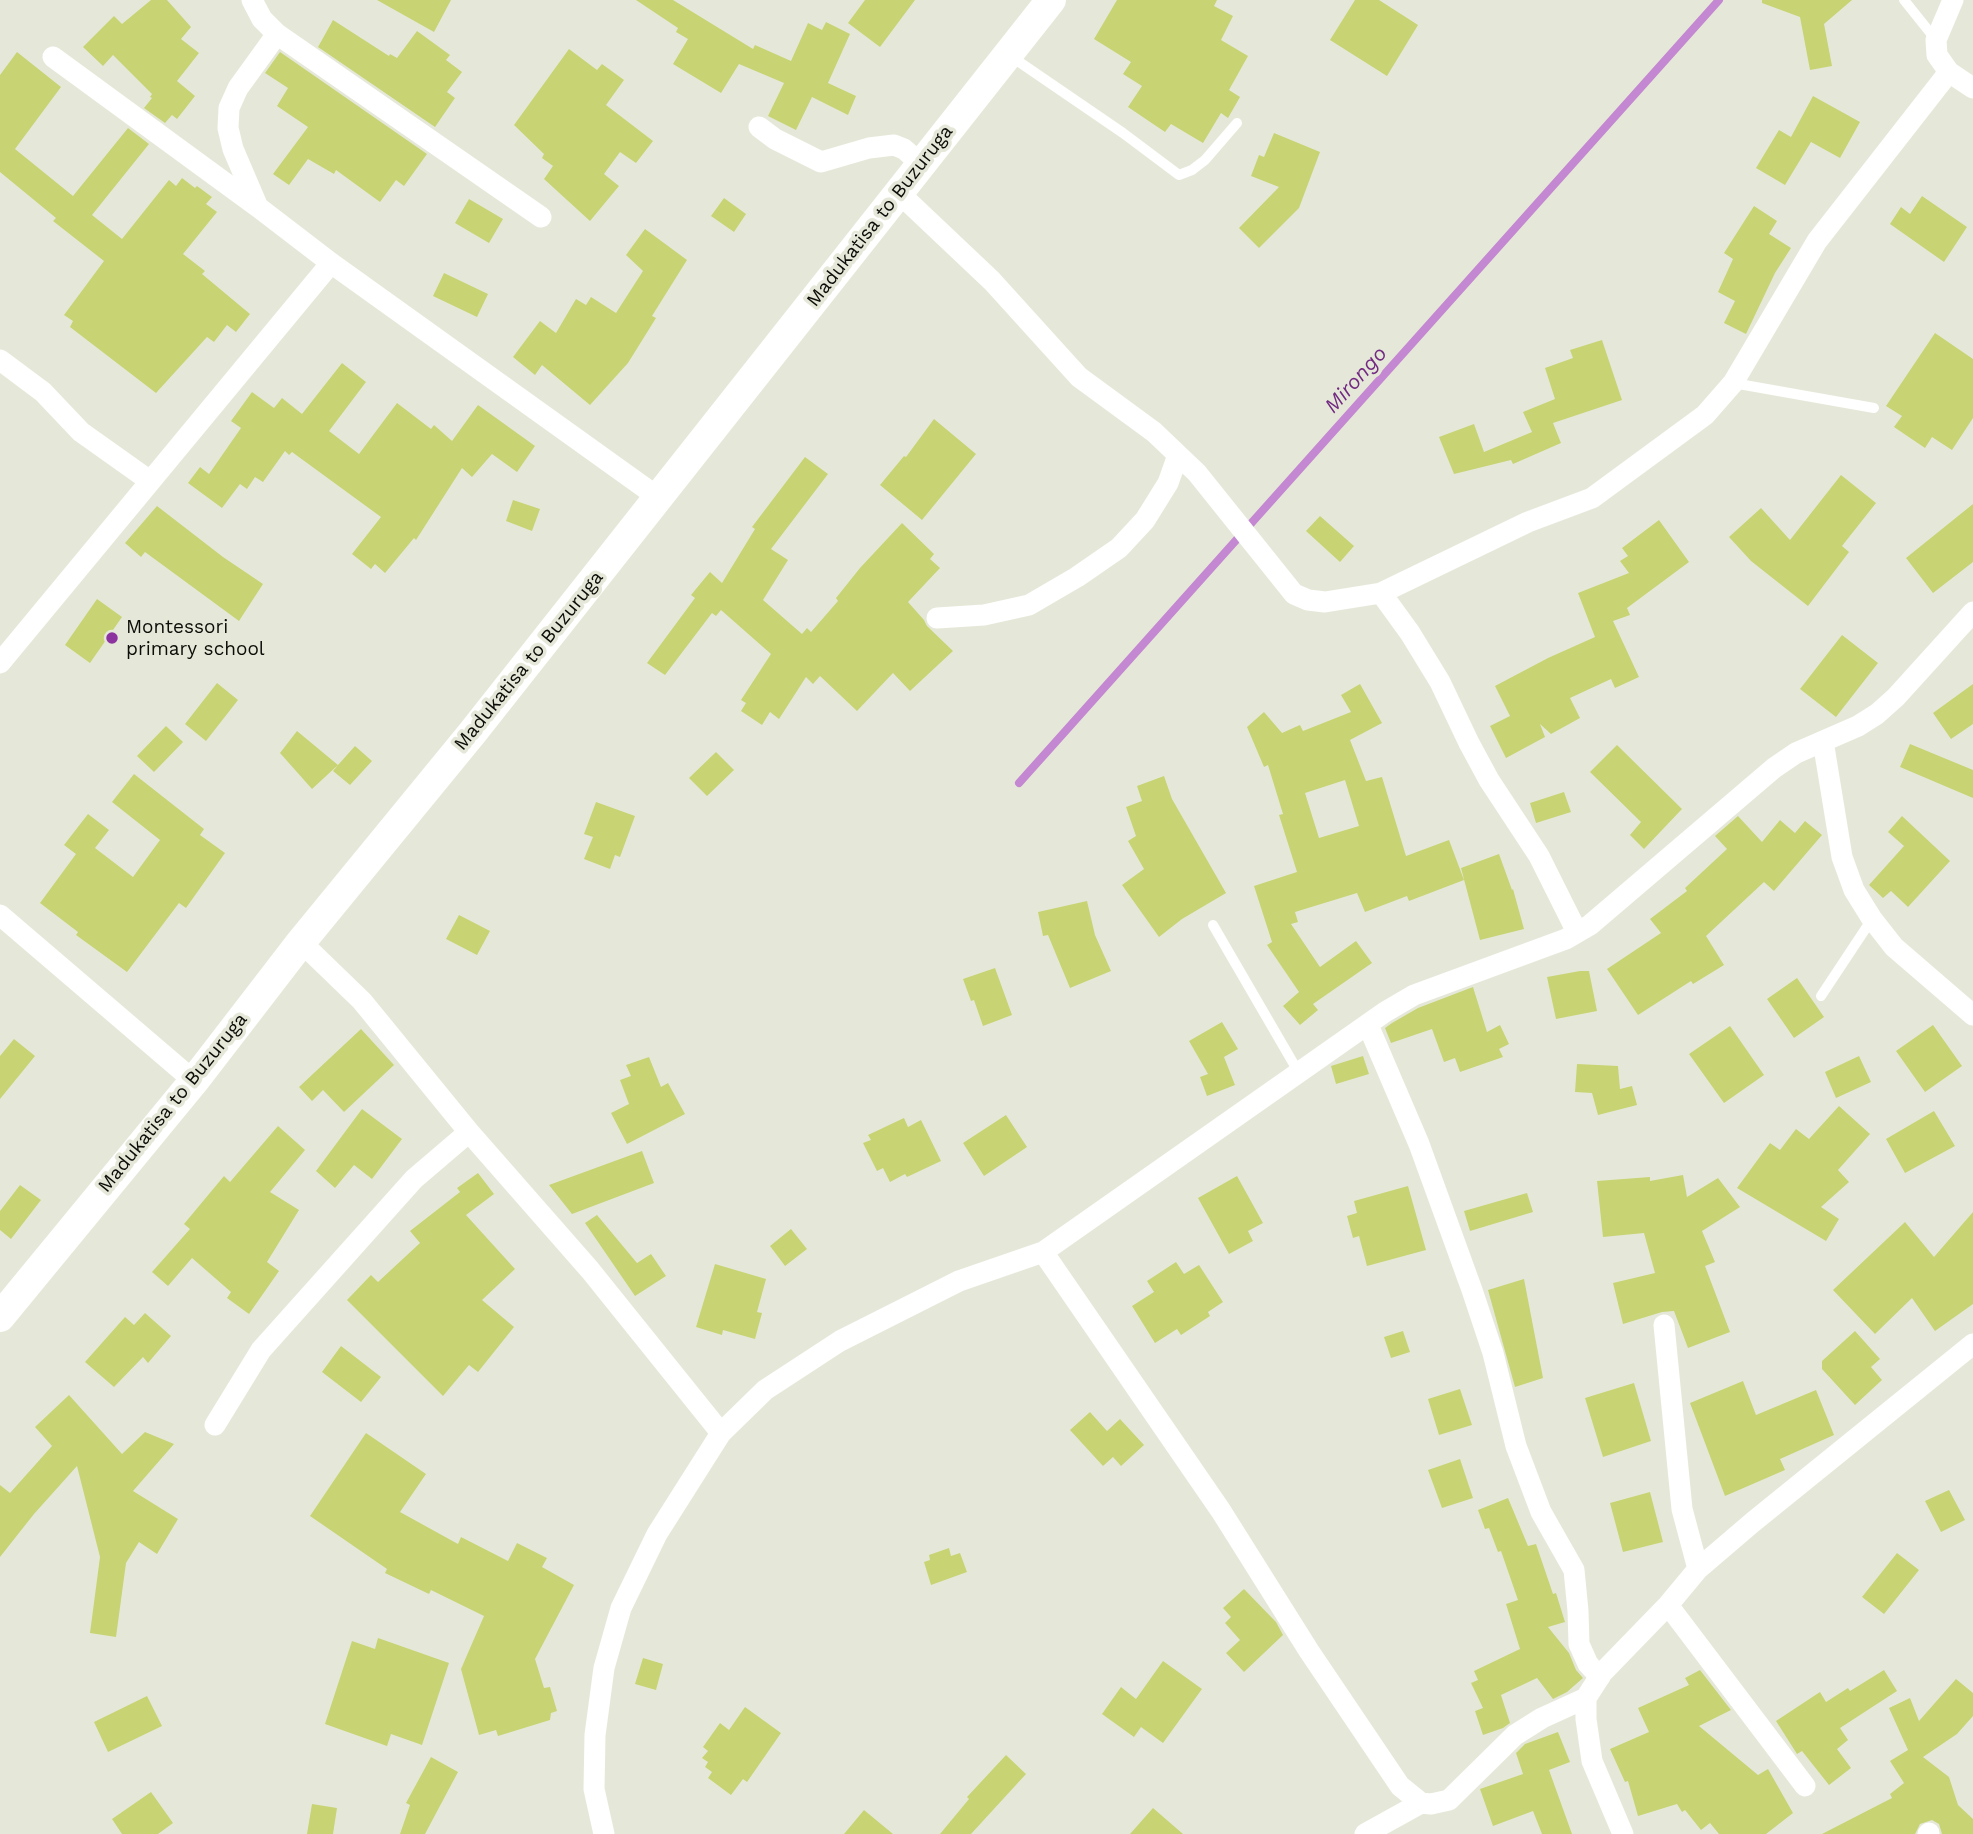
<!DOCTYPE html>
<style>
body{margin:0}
canvas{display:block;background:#e5e8d8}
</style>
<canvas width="1973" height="1834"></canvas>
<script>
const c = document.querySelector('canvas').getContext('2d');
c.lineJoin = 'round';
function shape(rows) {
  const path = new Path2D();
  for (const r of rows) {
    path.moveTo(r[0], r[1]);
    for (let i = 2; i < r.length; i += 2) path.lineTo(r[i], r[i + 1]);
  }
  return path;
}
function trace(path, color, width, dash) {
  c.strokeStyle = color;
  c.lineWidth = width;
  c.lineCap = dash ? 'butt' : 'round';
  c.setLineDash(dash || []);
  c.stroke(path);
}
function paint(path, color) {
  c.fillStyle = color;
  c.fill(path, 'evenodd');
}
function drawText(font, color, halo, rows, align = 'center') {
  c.font = font + ' "Work Sans",sans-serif';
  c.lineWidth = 7;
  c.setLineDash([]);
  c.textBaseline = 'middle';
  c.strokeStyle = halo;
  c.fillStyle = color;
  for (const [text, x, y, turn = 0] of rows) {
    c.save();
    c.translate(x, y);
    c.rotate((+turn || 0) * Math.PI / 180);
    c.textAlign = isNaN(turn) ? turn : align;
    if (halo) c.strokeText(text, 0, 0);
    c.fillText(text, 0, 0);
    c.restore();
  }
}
const stream = shape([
 [1019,783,1719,0]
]);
const building = shape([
 [151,0,167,0,191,27,181,39,199,53,177,81,195,96,177,119,172,115,165,123,144,108,152,98,150,97,152,94,113,55,103,66,83,47,114,16,122,24],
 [377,0,451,0,434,32],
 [636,0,673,0,753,49,755,45,791,61,808,23,822,30,826,22,850,34,828,83,856,96,848,115,812,97,796,130,768,116,784,83,739,64,721,93,673,64,688,39,676,32,678,28],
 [865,0,915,0,880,47,848,23],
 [1117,0,1217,0,1214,6,1233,16,1221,40,1248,56,1229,90,1240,97,1228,118,1221,113,1203,143,1171,124,1165,132,1128,107,1142,86,1123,74,1131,62,1094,39],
 [1355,0,1379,0,1418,25,1387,76,1330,40],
 [1762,0,1852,0,1824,24,1832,66,1810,70,1800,17,1762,3],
 [333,20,389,56,390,54,397,58,417,31,450,55,446,60,462,72,447,92,455,98,435,127,318,47],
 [569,49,597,70,602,64,624,80,606,105,653,141,636,163,620,152,604,174,619,186,590,221,544,179,553,166,542,158,544,154,514,125],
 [17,52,61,87,15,149,73,196,128,128,149,144,92,215,122,239,169,180,176,186,182,178,195,188,197,186,212,197,206,204,217,212,183,254,205,271,202,274,250,314,236,332,227,325,214,342,207,337,156,393,70,327,73,321,64,315,104,261,53,221,56,218,0,172,0,75],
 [280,52,427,154,404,186,396,180,380,202,336,170,334,174,308,159,289,185,273,174,308,127,277,106,288,88,265,73],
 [1813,96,1860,122,1840,158,1811,142,1785,185,1756,168,1779,130,1791,137],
 [1274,133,1320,152,1299,208,1259,248,1239,228,1279,187,1251,176,1259,155,1264,157],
 [1922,196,1967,227,1944,262,1890,224,1901,207,1910,214],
 [724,198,746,214,734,232,711,216],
 [469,199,503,219,489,243,455,223],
 [1754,206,1777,221,1769,234,1791,248,1775,273,1746,334,1724,323,1735,301,1718,292,1733,259,1724,253],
 [645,229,687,260,652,316,656,318,628,363,590,405,542,365,535,375,513,357,540,321,556,333,576,299,586,305,591,297,616,313,643,271,626,255],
 [444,273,488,294,477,317,433,296],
 [1935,333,1973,359,1973,418,1952,450,1932,437,1925,448,1894,427,1902,416,1886,406],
 [1602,340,1622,400,1553,423,1561,443,1513,464,1511,460,1454,474,1439,437,1474,424,1484,452,1532,432,1523,412,1555,399,1545,368,1573,358,1570,350],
 [342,363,366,382,329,431,359,454,397,403,431,429,434,425,452,441,478,405,535,446,517,472,492,454,472,477,462,468,416,540,414,538,385,573,375,564,371,569,352,554,381,517,292,452,289,455,285,451,263,482,255,477,247,489,240,484,222,508,188,483,200,467,209,474,241,428,231,421,252,392,274,408,282,398,302,414],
 [934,419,976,454,922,520,880,485,904,456,906,457],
 [805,457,828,474,771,549,788,560,763,600,802,634,807,628,811,632,838,601,836,598,860,568,902,523,934,554,930,559,940,568,908,602,924,620,927,626,953,651,910,691,893,673,857,711,820,676,813,684,806,677,779,719,770,712,762,725,741,711,746,703,741,700,771,654,721,610,716,616,712,613,665,675,647,663,695,598,691,595,710,572,722,583,755,529,752,527],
 [1841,475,1876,503,1842,546,1849,552,1808,606,1751,561,1729,537,1761,508,1790,540],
 [513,500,540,509,532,531,506,521],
 [1973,504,1973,562,1933,593,1906,558],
 [157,506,223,557,263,584,239,621,145,552,141,557,125,543],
 [1320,516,1354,546,1340,562,1306,531],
 [1659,520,1689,562,1627,608,1630,615,1613,621,1639,677,1615,688,1611,679,1570,698,1580,718,1551,734,1540,724,1545,737,1506,758,1490,726,1510,716,1495,686,1548,658,1595,637,1578,593,1629,573,1620,561,1628,556,1622,548],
 [97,599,122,617,90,663,65,645],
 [1842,635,1878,663,1836,717,1800,689],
 [217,683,238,700,206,741,185,724],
 [1360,684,1382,723,1350,740,1366,781,1382,777,1406,856,1449,840,1464,880,1409,901,1407,896,1365,912,1357,893,1295,912,1298,922,1291,924,1320,967,1356,941,1372,963,1313,1004,1318,1010,1300,1025,1283,1006,1299,992,1267,945,1272,942,1254,886,1297,872,1279,815,1283,814,1268,765,1264,767,1247,727,1264,712,1282,733,1300,725,1303,731,1351,712,1341,695],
 [1345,780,1359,826,1319,838,1305,793],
 [1973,684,1973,724,1951,739,1933,713],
 [166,726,183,742,154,772,137,756],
 [297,731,338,765,355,746,372,761,350,785,333,771,338,765,312,789,280,753],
 [1910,744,1973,770,1973,798,1900,767],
 [1617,745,1682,809,1644,849,1630,835,1641,822,1590,772],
 [716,752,734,770,707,796,689,778],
 [134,774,204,829,200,835,225,853,186,908,179,903,127,972,76,935,78,932,40,903,76,854,64,845,88,814,109,830,95,848,133,877,160,840,112,802],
 [1164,776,1172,799,1226,893,1182,919,1159,937,1122,885,1144,869,1128,841,1136,836,1126,807,1142,801,1137,786],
 [1564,792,1571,812,1536,823,1530,803],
 [596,802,635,816,620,857,615,855,610,869,584,859,593,837,584,834],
 [1738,816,1762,842,1780,820,1795,833,1805,821,1822,835,1774,891,1764,882,1706,936,1724,965,1693,984,1691,981,1638,1015,1607,969,1661,933,1650,919,1687,891,1685,888,1727,849,1715,836],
 [1902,816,1950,861,1908,907,1891,891,1883,898,1869,885,1904,846,1888,832],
 [1499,854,1512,890,1513,889,1524,929,1480,940,1461,868],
 [1087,901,1095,935,1111,971,1070,988,1048,935,1043,936,1038,912],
 [459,915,490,931,477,955,446,939],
 [995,968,1012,1015,983,1026,974,1000,971,1001,963,979],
 [1580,971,1589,971,1597,1011,1556,1019,1547,977],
 [1797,978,1824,1017,1794,1038,1767,999],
 [1473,987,1487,1032,1500,1025,1509,1044,1499,1049,1503,1057,1460,1072,1455,1058,1444,1062,1432,1029,1391,1043,1385,1028,1392,1023,1418,1008],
 [1222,1022,1238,1049,1224,1057,1235,1085,1207,1096,1200,1077,1208,1074,1189,1041],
 [1933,1025,1962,1066,1925,1092,1896,1051],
 [1730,1026,1764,1075,1724,1103,1689,1054],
 [361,1029,394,1065,344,1112,323,1090,312,1101,299,1087],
 [14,1039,35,1056,0,1099,0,1056],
 [1363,1056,1369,1074,1336,1084,1331,1066],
 [1859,1056,1871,1082,1836,1098,1825,1072],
 [649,1057,661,1087,668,1083,685,1114,627,1144,611,1113,629,1104,620,1080,631,1076,626,1065],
 [1577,1064,1618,1066,1620,1089,1632,1086,1637,1105,1598,1115,1592,1093,1575,1092],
 [1839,1106,1870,1134,1838,1170,1849,1182,1821,1207,1839,1219,1826,1241,1737,1188,1770,1143,1780,1150,1796,1129,1809,1139],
 [362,1109,402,1139,372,1179,354,1165,335,1188,316,1171],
 [1934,1111,1955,1146,1905,1173,1886,1139],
 [1006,1115,1027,1147,984,1176,963,1143],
 [904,1118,908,1127,921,1120,941,1161,907,1177,905,1174,890,1182,883,1168,877,1171,863,1143,871,1140,868,1135],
 [278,1126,305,1150,270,1192,299,1210,267,1262,279,1271,249,1314,227,1298,231,1292,192,1258,168,1286,152,1272,190,1229,184,1224,224,1176,230,1182],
 [642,1151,654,1183,572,1214,549,1185],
 [478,1173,494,1194,466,1215,515,1269,482,1300,514,1327,478,1372,469,1365,443,1396,347,1300,371,1275,378,1282,420,1243,410,1231,460,1192,457,1188],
 [1683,1175,1687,1197,1718,1178,1740,1207,1702,1231,1715,1262,1705,1266,1730,1332,1688,1348,1674,1311,1662,1312,1623,1324,1613,1283,1655,1273,1644,1233,1603,1237,1597,1181,1650,1177,1650,1181],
 [1237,1176,1263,1223,1248,1231,1253,1241,1229,1254,1198,1198],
 [20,1185,41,1200,11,1239,0,1230,0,1211],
 [1408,1186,1426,1250,1367,1266,1359,1236,1353,1238,1347,1216,1357,1213,1354,1201],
 [1527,1193,1533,1212,1470,1231,1464,1211],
 [1973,1212,1973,1304,1935,1331,1912,1298,1875,1334,1833,1290,1905,1222,1934,1257],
 [597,1215,637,1263,651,1254,666,1276,635,1296,585,1223],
 [791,1229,807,1249,785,1266,770,1246],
 [1176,1262,1184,1274,1199,1265,1223,1302,1208,1312,1210,1316,1181,1335,1177,1329,1155,1343,1132,1306,1154,1292,1147,1281],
 [715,1264,766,1279,757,1312,762,1313,755,1339,723,1330,722,1335,696,1327],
 [1524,1279,1543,1378,1515,1387,1488,1290],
 [145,1313,171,1336,148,1363,143,1357,114,1387,85,1362,125,1317,134,1325],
 [1403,1331,1410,1352,1391,1358,1384,1337],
 [1855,1331,1880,1359,1871,1367,1882,1380,1855,1405,1822,1369,1822,1361],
 [341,1346,381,1377,361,1402,322,1372],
 [1743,1381,1756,1415,1816,1390,1834,1435,1780,1459,1785,1470,1725,1496,1690,1403],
 [1634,1383,1651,1441,1603,1457,1585,1398],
 [1460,1389,1472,1425,1439,1435,1428,1399],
 [69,1395,122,1454,145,1432,174,1444,133,1491,178,1519,157,1554,139,1542,126,1563,116,1637,90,1633,100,1557,77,1466,34,1514,0,1557,0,1485,10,1493,52,1446,35,1427],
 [1090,1412,1107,1431,1120,1419,1144,1445,1121,1466,1113,1457,1103,1466,1070,1430],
 [366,1433,426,1474,400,1512,458,1544,461,1537,508,1561,517,1543,547,1558,542,1567,574,1585,535,1659,544,1688,550,1687,557,1711,551,1713,550,1720,498,1736,496,1730,479,1735,461,1669,484,1616,431,1590,429,1594,385,1573,387,1569,310,1516],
 [1460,1459,1473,1498,1442,1508,1428,1470],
 [1949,1490,1965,1520,1941,1532,1925,1501],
 [1650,1492,1663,1542,1623,1552,1610,1503],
 [1508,1498,1528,1546,1536,1544,1553,1594,1556,1593,1565,1622,1548,1627,1569,1653,1576,1670,1583,1678,1567,1692,1553,1699,1537,1678,1501,1695,1510,1723,1503,1728,1483,1735,1475,1711,1483,1708,1471,1683,1478,1680,1474,1671,1520,1649,1506,1604,1518,1600,1501,1551,1498,1552,1489,1528,1485,1529,1478,1510],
 [949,1548,951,1556,960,1553,967,1572,931,1585,924,1562,930,1560,929,1555],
 [1897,1553,1919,1570,1884,1614,1862,1597],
 [1244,1589,1276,1622,1283,1635,1244,1672,1226,1653,1240,1640,1225,1623,1231,1617,1223,1608],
 [378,1638,449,1663,422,1745,391,1734,387,1746,325,1724,352,1641,375,1649],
 [643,1658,663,1664,656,1690,635,1684],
 [1163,1661,1202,1689,1163,1743,1141,1727,1134,1737,1102,1714,1121,1687,1136,1699],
 [1700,1670,1731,1710,1699,1726,1758,1775,1768,1769,1793,1813,1766,1834,1719,1834,1710,1823,1701,1830,1685,1810,1682,1812,1677,1804,1638,1816,1628,1781,1625,1782,1610,1749,1649,1732,1638,1708,1689,1685,1685,1678],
 [1884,1670,1897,1691,1840,1728,1848,1740,1837,1749,1851,1768,1829,1785,1802,1751,1797,1754,1776,1721,1820,1692,1826,1702,1848,1688,1850,1691],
 [1956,1679,1973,1693,1973,1716,1957,1734,1923,1757,1949,1777,1958,1805,1973,1819,1973,1834,1942,1834,1939,1824,1932,1820,1920,1824,1915,1834,1822,1834,1892,1798,1890,1794,1904,1783,1890,1761,1908,1750,1889,1708,1910,1698,1919,1721],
 [147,1696,162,1726,108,1752,94,1722],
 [745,1707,781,1733,747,1782,743,1779,731,1795,708,1778,712,1772,705,1767,708,1762,702,1758,708,1751,703,1747,720,1723,729,1730],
 [1558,1732,1570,1762,1549,1770,1572,1834,1542,1834,1533,1811,1493,1826,1480,1789,1523,1774,1516,1753,1525,1744],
 [1006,1755,1026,1774,971,1834,940,1834,969,1799,967,1797],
 [431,1757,458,1772,425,1834,400,1834,410,1805,406,1803],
 [151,1792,173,1823,158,1834,122,1834,112,1819],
 [312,1804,337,1808,333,1834,307,1834],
 [1153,1808,1183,1834,1130,1834],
 [864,1810,893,1834,844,1834]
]);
const service = shape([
 [1904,0,1936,40],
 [1009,55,1123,133,1179,175,1192,170,1205,160,1237,123],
 [1733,383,1874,408],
 [1213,925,1299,1073],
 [1821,996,1872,919]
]);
const minor = shape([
 [252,0,262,19,277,34,541,217],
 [1953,0,1936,40,1937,55,1949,72,1973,88],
 [53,57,258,207,331,263,659,498],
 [759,127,775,139,821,162,869,148,894,145,904,149,921,164],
 [899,193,992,281,1079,377,1154,432,1197,473,1294,594,1308,600,1325,602,1381,593,1528,522,1592,498,1705,415,1733,383,1817,241,1949,72],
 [257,205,233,149,228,128,229,108,238,88,277,34],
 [0,360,43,392,81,432,150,481],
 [1381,593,1410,633,1440,682,1469,743,1489,780,1539,856,1577,932],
 [937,618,984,615,1029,605,1077,577,1119,548,1145,520,1168,483,1178,455],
 [0,663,331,263],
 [1823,741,1842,857,1854,890,1872,919,1894,947,1973,1015],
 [0,915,194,1081],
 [301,942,362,1001,469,1132,590,1270,721,1433],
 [1368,1025,1419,1144,1472,1290,1493,1353,1516,1446,1541,1512,1574,1570,1578,1611,1579,1644,1588,1664,1600,1677],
 [1043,1252,1221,1511,1309,1651,1400,1786,1421,1803,1431,1804,1449,1800,1515,1735,1542,1718,1586,1698],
 [1664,1325,1682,1509,1698,1569],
 [215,1425,261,1350,414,1179,469,1132],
 [1668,1605,1805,1786],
 [604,1834,594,1789,595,1735,604,1668,621,1608,657,1534,721,1433,765,1390,840,1341,959,1281,1043,1252,1385,1012,1414,995,1566,939,1590,925,1774,768,1796,753,1858,726,1877,714,1896,697,1973,612],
 [1365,1834,1421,1803],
 [1623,1834,1592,1761,1586,1719,1586,1698,1602,1673,1668,1605,1698,1569,1753,1522,1973,1344],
 [1928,1834,1929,1833]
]);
const secondary = shape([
 [0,1317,194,1081,301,942,473,732,1051,0]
]);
const markers = [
 [112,638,7,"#8d339f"]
];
const streetNames = [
 ["Madukatisa to Buzuruga",880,216,-52],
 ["Madukatisa to Buzuruga",529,661,-51],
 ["Madukatisa to Buzuruga",173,1103,-51]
];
const poiNames = [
 ["Montessori",126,627],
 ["primary school",126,649]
];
const waterNames = [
 ["Mirongo",1356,380,-48]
];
trace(stream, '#c487d1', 8);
paint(building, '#c8d473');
trace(service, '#fff', 10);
trace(minor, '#fff', 21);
trace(secondary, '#fff', 30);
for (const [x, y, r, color] of markers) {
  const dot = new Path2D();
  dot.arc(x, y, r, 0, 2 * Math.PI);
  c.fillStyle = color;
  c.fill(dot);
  trace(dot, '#e5e8d8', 2.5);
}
drawText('19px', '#0c0d08', '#e5e8d8', streetNames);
drawText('19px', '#0c0d08', '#e5e8d8', poiNames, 'left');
drawText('italic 21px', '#732a82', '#e5e8d8', waterNames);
</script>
